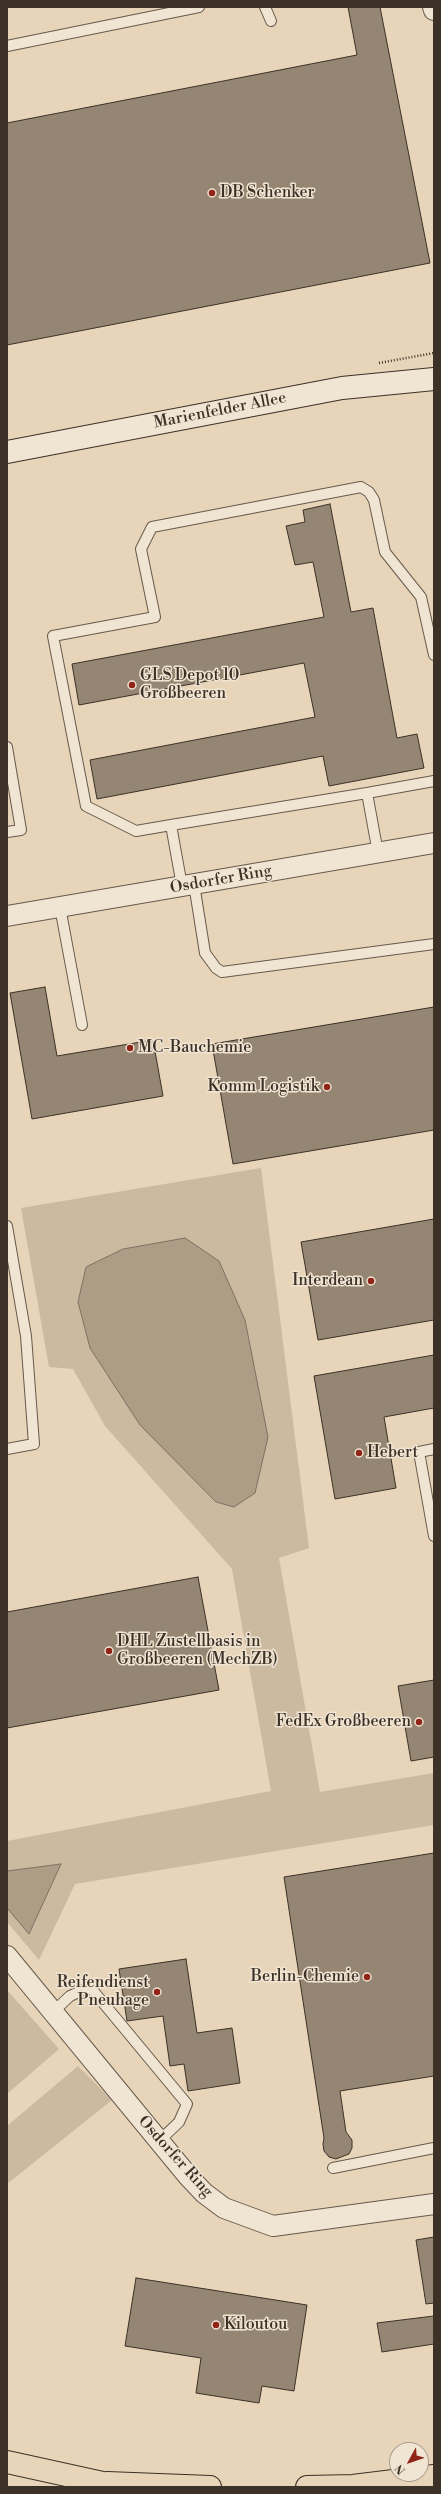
<!DOCTYPE html>
<meta charset="utf-8">
<style>
body{margin:0}
#map{position:relative;width:441px;height:2494px;overflow:hidden;background:#e8d5b9;font-family:"Libre Bodoni",serif}
canvas{display:block}
.frame{position:absolute;inset:0;border:8px solid #3b3127;pointer-events:none}
.north{position:absolute;left:389px;top:2442px;width:40px;height:40px;box-sizing:border-box;background:#f0e4d2;border:1px solid #a89c8e;border-radius:50%;rotate:230deg;font-size:11px;font-weight:700;line-height:16px;text-align:center;color:#3b3127}
.north::after{content:'';display:block;margin:auto;width:14px;height:18px;background:#8f2418;clip-path:polygon(50% 0,100% 100%,50% 72%,0 100%)}
</style>
<div id="map">
<canvas width="441" height="2494"></canvas>
<div class="frame"></div>
<div class="north">N</div>
</div>
<script>
const c = document.querySelector('canvas').getContext('2d');
c.lineJoin = 'round';
function paint(path, color) {
  c.fillStyle = color;
  c.fill(path, 'evenodd');
}
function shape(rows) {
  const path = new Path2D();
  for (const r of rows) {
    path.moveTo(r[0], r[1]);
    for (let i = 2; i < r.length; i += 2) path.lineTo(r[i], r[i + 1]);
  }
  return path;
}
function trace(path, color, width, dash) {
  c.strokeStyle = color;
  c.lineWidth = width;
  c.lineCap = dash ? 'butt' : 'round';
  c.setLineDash(dash || []);
  c.stroke(path);
}
function drawText(font, color, halo, rows, align = 'center') {
  c.font = font + ' "Libre Bodoni",serif';
  c.lineWidth = 3;
  c.setLineDash([]);
  c.textBaseline = 'middle';
  c.strokeStyle = halo;
  c.fillStyle = color;
  for (const [text, x, y, turn = 0] of rows) {
    c.save();
    c.translate(x, y);
    c.rotate((+turn || 0) * Math.PI / 180);
    c.textAlign = isNaN(turn) ? turn : align;
    if (halo) c.strokeText(text, 0, 0);
    c.fillText(text, 0, 0);
    c.restore();
  }
}
const green = shape([
 [261,1168,309,1548,279,1558,320,1792,434,1773,434,1825,75,1884,39,1960,7,1922,7,1841,271,1791,232,1569,105,1426,73,1369,49,1367,21,1208],
 [7,1990,59,2049,7,2094],
 [78,2066,112,2100,7,2184,7,2126]
]);
const water = shape([
 [185,1238,219,1261,245,1320,268,1437,255,1493,234,1507,216,1502,140,1425,90,1348,78,1302,86,1267,123,1249,185,1238],
 [61,1864,29,1934,7,1908,7,1871,61,1864]
]);
const building = shape([
 [348,7,380,7,430,263,7,345,7,123,357,55,348,7],
 [330,504,351,612,373,608,397,738,417,734,424,768,329,786,323,756,97,799,90,760,315,717,304,663,79,705,72,664,324,617,313,562,295,565,286,526,305,522,303,510,330,504],
 [45,987,57,1056,153,1040,163,1096,32,1119,10,993,45,987],
 [434,1007,434,1130,233,1164,212,1044,434,1007],
 [434,1219,434,1320,318,1340,301,1242,434,1219],
 [434,1355,434,1408,384,1417,396,1488,335,1499,314,1376,434,1355],
 [198,1577,219,1690,7,1728,7,1612,198,1577],
 [434,1680,434,1757,411,1761,398,1686,434,1680],
 [434,1853,434,2076,340,2091,346,2132,352,2140,352,2148,349,2154,336,2159,329,2157,324,2151,323,2144,324,2138,284,1877,434,1853],
 [186,1959,197,2033,232,2028,240,2083,188,2091,184,2064,170,2066,163,2016,127,2021,119,1969,186,1959],
 [434,2237,434,2303,426,2304,416,2240,434,2237],
 [136,2278,307,2305,294,2391,262,2386,259,2403,196,2393,201,2358,125,2346,136,2278],
 [434,2316,434,2344,382,2352,377,2323,434,2316]
]);
const path = shape([
 [379,363,434,353]
]);
const lane = shape([
 [265,7,271,21],
 [7,46,199,7],
 [7,747,21,830,7,832],
 [367,793,434,781],
 [171,825,136,831,86,806,53,636,155,617,141,549,152,527,361,487,369,492,374,500,385,552,421,597,434,655],
 [194,884,205,953,216,968,222,972,434,944],
 [182,886,171,825,367,793,378,853],
 [60,907,82,1025],
 [7,1226,26,1336,34,1444,7,1449],
 [434,1449,419,1452,434,1536],
 [53,2012,70,1996,90,1987,187,2104,179,2122,159,2141],
 [333,2168,434,2148]
]);
const street = shape([
 [433,7,434,10],
 [7,916,434,843],
 [7,1956,188,2176,204,2193,224,2208,273,2226,434,2204]
]);
const secondary = shape([
 [7,452,342,388,434,379]
]);
const highway = shape([
 [7,2462,121,2487],
 [107,2483,210,2487],
 [307,2487,353,2486,434,2476]
]);
const markers = [
 [212,193,4,"#8f2418"],
 [132,685,4,"#8f2418"],
 [130,1048,4,"#8f2418"],
 [327,1087,4,"#8f2418"],
 [371,1281,4,"#8f2418"],
 [359,1453,4,"#8f2418"],
 [109,1651,4,"#8f2418"],
 [419,1722,4,"#8f2418"],
 [367,1977,4,"#8f2418"],
 [157,1992,4,"#8f2418"],
 [216,2325,4,"#8f2418"]
];
const poiNames = [
 ["DB Schenker",220,193],
 ["GLS Depot 10",140,676],
 ["Großbeeren",140,694],
 ["MC-Bauchemie",138,1048],
 ["Komm Logistik",319,1087,"right"],
 ["Interdean",363,1281,"right"],
 ["Hebert",367,1453],
 ["DHL Zustellbasis in",117,1642],
 ["Großbeeren (MechZB)",117,1660],
 ["FedEx Großbeeren",411,1722,"right"],
 ["Berlin-Chemie",359,1977,"right"],
 ["Reifendienst",149,1983,"right"],
 ["Pneuhage",149,2001,"right"],
 ["Kiloutou",224,2325]
];
const streetNames = [
 ["Marienfelder Allee",220,411,-11],
 ["Osdorfer Ring",221,880,-10],
 ["Osdorfer Ring",175,2157,48]
];
paint(green, '#cbb9a0');
paint(water, '#ad9d87');
trace(water, '#7f7261', 1);
paint(building, '#958673');
trace(building, '#3b3127', 1);
trace(lane, '#665a4c', 12);
trace(street, '#665a4c', 22);
trace(secondary, '#3b3127', 24);
trace(highway, '#3b3127', 24);
trace(path, '#3b3127', 2.5, [1, 2]);
trace(lane, '#f0e4d2', 10);
trace(street, '#f0e4d2', 20);
trace(secondary, '#f0e4d2', 22);
trace(highway, '#e8d5b9', 22);
for (const [x, y, r, color] of markers) {
  const dot = new Path2D();
  dot.arc(x, y, r, 0, 2 * Math.PI);
  c.fillStyle = color;
  c.fill(dot);
  trace(dot, '#f0e4d2', 1.5);
}
drawText('16px', '#3b3127', '#f0e4d2', poiNames, 'left');
drawText('16px', '#3b3127', '#f0e4d2', streetNames);
</script>
